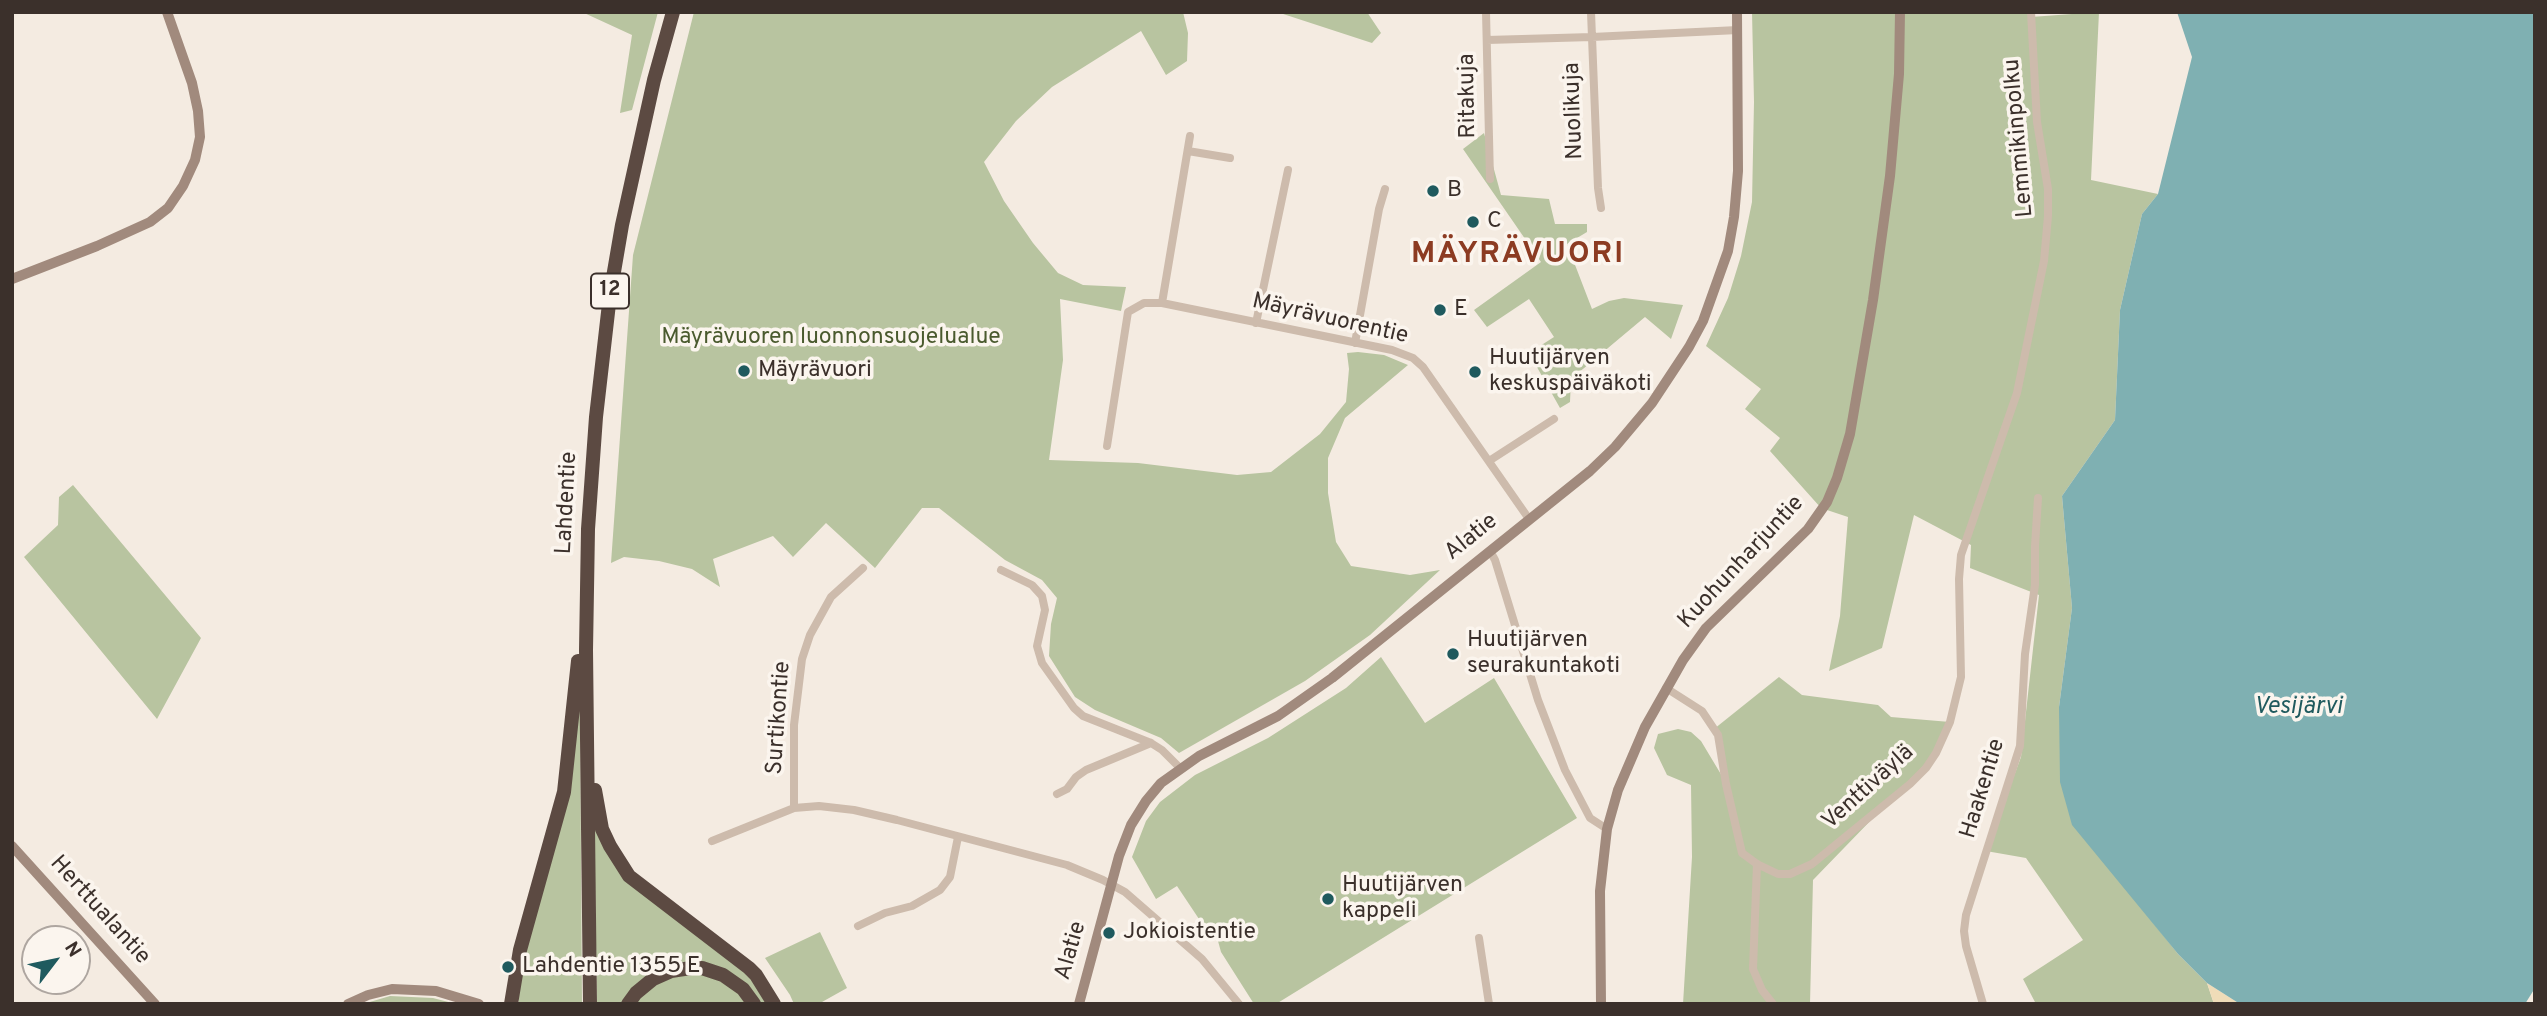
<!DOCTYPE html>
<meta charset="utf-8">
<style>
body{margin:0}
#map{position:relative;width:2547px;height:1016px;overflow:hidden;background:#f4ebe1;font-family:Overpass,sans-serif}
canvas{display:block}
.frame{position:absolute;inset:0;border:14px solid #3b302b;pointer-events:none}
.north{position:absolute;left:21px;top:925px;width:70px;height:70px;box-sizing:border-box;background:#fbf5ee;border:2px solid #aea6a0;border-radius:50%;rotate:58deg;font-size:19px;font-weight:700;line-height:28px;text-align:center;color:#3b302b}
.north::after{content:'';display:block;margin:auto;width:24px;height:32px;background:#1f5a5e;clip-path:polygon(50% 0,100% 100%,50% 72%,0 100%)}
</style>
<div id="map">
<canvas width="2547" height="1016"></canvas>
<div class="frame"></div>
<div class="north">N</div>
</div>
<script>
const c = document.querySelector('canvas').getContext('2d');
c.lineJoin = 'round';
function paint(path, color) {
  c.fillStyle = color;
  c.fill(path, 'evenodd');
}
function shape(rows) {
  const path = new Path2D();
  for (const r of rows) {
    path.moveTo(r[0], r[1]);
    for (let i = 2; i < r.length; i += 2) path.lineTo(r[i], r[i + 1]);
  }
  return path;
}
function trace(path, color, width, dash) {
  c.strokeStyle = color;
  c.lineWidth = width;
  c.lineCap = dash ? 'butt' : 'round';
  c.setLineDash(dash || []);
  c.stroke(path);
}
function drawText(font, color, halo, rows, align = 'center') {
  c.font = font + ' Overpass,sans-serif';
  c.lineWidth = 7;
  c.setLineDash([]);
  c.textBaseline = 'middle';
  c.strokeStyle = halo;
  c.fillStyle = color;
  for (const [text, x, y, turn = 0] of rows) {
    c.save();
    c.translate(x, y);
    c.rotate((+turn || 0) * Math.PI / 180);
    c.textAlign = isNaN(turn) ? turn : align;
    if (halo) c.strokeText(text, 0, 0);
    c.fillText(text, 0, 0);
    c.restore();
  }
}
const green = shape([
 [582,12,658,12,632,110,620,113,632,35],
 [694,12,1183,12,1188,33,1187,61,1166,75,1141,31,1052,87,1016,121,984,162,1004,201,1033,243,1058,273,1083,285,1126,287,1121,311,1060,299,1063,360,1049,460,1138,463,1237,475,1271,472,1320,434,1346,402,1349,369,1347,353,1358,352,1384,355,1408,365,1345,418,1328,458,1328,493,1336,542,1351,566,1410,575,1440,570,1370,635,1305,681,1179,753,1161,738,1095,710,1075,697,1049,656,1051,624,1057,598,1042,580,1005,560,939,508,922,508,875,568,826,523,793,557,773,536,713,559,720,587,692,569,659,561,624,557,611,563,633,255],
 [1277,12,1367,12,1381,33,1372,43],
 [1752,12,2031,12,2031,17,2099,12,2091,180,2158,194,2142,214,2120,310,2115,420,2062,496,2072,608,2059,707,2136,901,2178,954,2207,983,2214,1004,2036,1004,2023,979,2083,940,2026,858,1986,851,2021,757,2039,595,1970,568,1971,545,1914,515,1882,648,1829,671,1840,616,1848,517,1821,508,1770,451,1780,438,1745,409,1761,389,1706,346,1728,298,1741,256,1752,202,1754,102],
 [1484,133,1501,195,1549,199,1555,224,1587,224,1587,232,1567,244,1592,309,1609,301,1624,298,1683,305,1671,339,1645,317,1571,379,1570,402,1560,408,1529,353,1554,337,1529,299,1487,327,1474,310,1541,262,1463,149],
 [73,485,201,638,157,719,24,557,58,525,59,497],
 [1381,657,1425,723,1494,678,1577,818,1276,1004,1254,1004,1221,952,1218,941,1209,934,1177,886,1156,899,1132,857,1146,821,1160,802,1195,775,1268,738,1346,688],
 [1779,677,1802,695,1878,705,1891,717,1950,722,1936,753,1813,880,1810,1004,1683,1004,1692,857,1691,785,1667,775,1654,748,1658,734,1678,729,1691,732,1701,741,1725,781,1714,729],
 [580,707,582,1004,519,1004,518,995,525,953],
 [594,824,606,848,746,971,770,1004,759,1004,691,964,623,1004,597,1004],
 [820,932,847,988,822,1002,822,1004,794,1004,790,995,765,958],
 [703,974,734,987,748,1004,634,1004,639,996,667,977],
 [390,996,433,998,456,1004,363,1004]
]);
const sand = shape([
 [2207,983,2240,1004,2214,1004]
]);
const water = shape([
 [2177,12,2535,12,2535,988,2525,1004,2240,1004,2207,983,2178,954,2072,825,2060,782,2059,707,2072,608,2062,496,2115,420,2120,310,2142,214,2158,194,2192,57]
]);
const street = shape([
 [1486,12,1490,179],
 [1591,12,1598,188,1601,208],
 [1487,40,1592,37,1738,30],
 [1188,151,1230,158],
 [1162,303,1190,136],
 [1256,323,1288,170],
 [1355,343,1379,209,1385,189],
 [1107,446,1128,312,1144,303,1162,303,1392,350,1413,358,1423,367,1529,519],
 [1489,461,1554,419],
 [1490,551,1495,560,1538,700,1565,770,1590,818,1607,829],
 [1001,570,1032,585,1042,596,1045,610,1037,646,1042,663,1074,708,1083,716,1151,743,1162,750,1180,768],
 [1666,688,1702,711,1718,735,1726,784,1742,853,1757,864,1778,874,1790,874,1812,864,1910,784,1926,768,1936,753,1950,722,1961,677,1959,579,1961,555,2017,393,2044,261,2048,216,2048,189,2037,122,2031,12],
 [1057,794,1067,789,1076,777,1086,770,1151,743],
 [794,808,794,725,802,659,810,635,831,597,863,568],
 [712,841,794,808,819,806,854,810,897,820,1067,865,1103,880,1125,892,1202,959,1239,1004],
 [1757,864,1753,969,1762,990,1773,1004],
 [858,926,885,913,912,906,940,890,950,877,958,837],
 [1479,938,1489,1004],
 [1983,1004,1966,946,1964,931,1966,915,2020,746,2025,654,2035,585,2035,546,2038,498]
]);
const secondary = shape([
 [12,279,97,246,150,222,168,208,183,186,195,160,200,137,198,111,192,83,167,12],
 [12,846,155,1004],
 [348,1004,368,995,392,989,436,991,479,1004],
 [1079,1004,1119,856,1131,825,1146,801,1161,783,1199,756,1278,716,1332,678,1590,471,1615,447,1652,403,1689,347,1703,321,1728,251,1734,217,1738,171,1737,12],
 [1601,1004,1600,891,1607,829,1618,790,1645,727,1683,660,1706,628,1808,529,1827,502,1837,478,1850,434,1873,300,1890,176,1899,74,1900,12]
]);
const highway = shape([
 [595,790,602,829,610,846,629,876,749,968,756,975,774,1004],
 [511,1004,520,950,564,792,578,661],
 [590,1004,586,650,588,529,596,417,610,295,622,225,654,80,673,12],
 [628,1004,636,993,653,979,671,971,691,968,702,968,723,975,743,989,754,1004]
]);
const markers = [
 [1433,191,7,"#1f5a5e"],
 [1473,222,7,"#1f5a5e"],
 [1440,310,7,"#1f5a5e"],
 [744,371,7,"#1f5a5e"],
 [1475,372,7,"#1f5a5e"],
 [1453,654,7,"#1f5a5e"],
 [1328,899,7,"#1f5a5e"],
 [1109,933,7,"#1f5a5e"],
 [508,967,7,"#1f5a5e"]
];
const shields = [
 [610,291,38]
];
const shieldNames = [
 ["12",610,291]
];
const streetNames = [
 ["Ritakuja",1469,96,-91],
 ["Nuolikuja",1575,111,-92],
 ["Lemmikinpolku",2020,138,-95],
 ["Mäyrävuorentie",1330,320,13],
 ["Lahdentie",568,503,-87],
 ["Alatie",1472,538,-39],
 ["Kuohunharjuntie",1742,563,-47],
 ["Surtikontie",780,718,-86],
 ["Venttiväylä",1869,788,-42],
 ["Haakentie",1984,789,-73],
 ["Herttualantie",99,911,48],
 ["Alatie",1072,951,-74]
];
const poiNames = [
 ["B",1447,191],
 ["C",1487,222],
 ["E",1454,310],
 ["Huutijärven",1489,359],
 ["keskuspäiväkoti",1489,385],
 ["Mäyrävuori",758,371],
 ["Huutijärven",1467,641],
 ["seurakuntakoti",1467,667],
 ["Huutijärven",1342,886],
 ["kappeli",1342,912],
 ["Jokioistentie",1123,933],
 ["Lahdentie 1355 E",522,967]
];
const parkNames = [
 ["Mäyrävuoren luonnonsuojelualue",831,338]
];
const waterNames = [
 ["Vesijärvi",2298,708]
];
const districtNames = [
 ["MÄYRÄVUORI",1518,256]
];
paint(green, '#b8c4a0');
paint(sand, '#efdcb8');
paint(water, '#7fb0b2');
trace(street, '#cdbbac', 8);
trace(secondary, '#a18a7d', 10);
trace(highway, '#5c4a42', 14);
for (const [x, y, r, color] of markers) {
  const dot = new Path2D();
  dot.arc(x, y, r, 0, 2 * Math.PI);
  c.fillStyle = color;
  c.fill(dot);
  trace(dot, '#fbf5ee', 2.5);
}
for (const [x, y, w] of shields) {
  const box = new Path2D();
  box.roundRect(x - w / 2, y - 17.5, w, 35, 5);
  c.fillStyle = '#fbf5ee';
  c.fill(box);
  trace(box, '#3b302b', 2);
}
drawText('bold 21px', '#3b302b', null, shieldNames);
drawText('23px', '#3b302b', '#fbf5ee', streetNames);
drawText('23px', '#3b302b', '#fbf5ee', poiNames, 'left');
drawText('23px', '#4a5a2e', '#fbf5ee', parkNames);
drawText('italic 24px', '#1f5a5e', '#fbf5ee', waterNames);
c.letterSpacing = '2px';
drawText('bold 30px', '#8c3b22', '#fbf5ee', districtNames);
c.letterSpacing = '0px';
</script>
